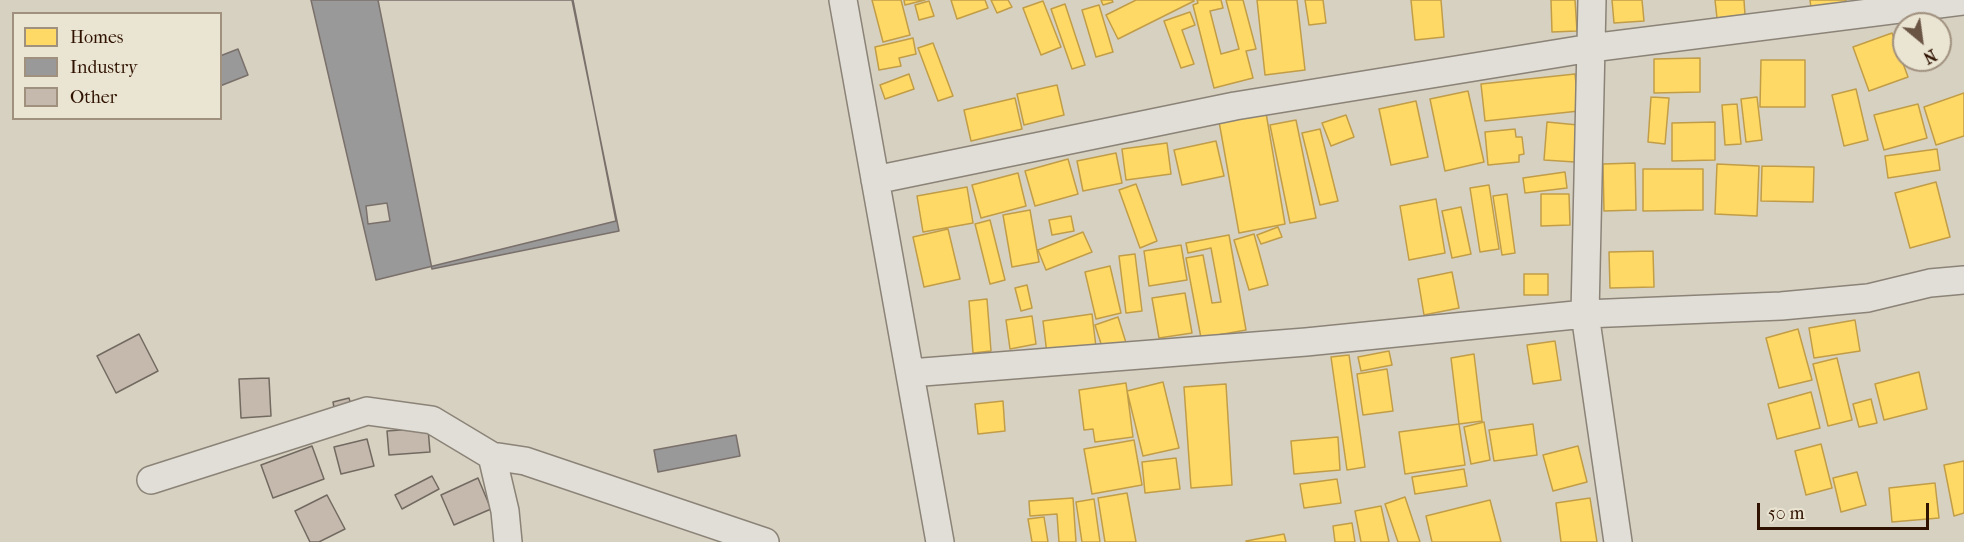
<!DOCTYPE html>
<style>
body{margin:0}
#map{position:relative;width:1964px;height:542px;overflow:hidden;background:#d7d1c1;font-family:"IM FELL French Canon",serif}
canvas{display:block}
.legend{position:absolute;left:12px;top:12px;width:210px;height:108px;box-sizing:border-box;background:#eae4d2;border:2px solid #a0907e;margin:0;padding:8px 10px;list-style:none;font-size:18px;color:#301200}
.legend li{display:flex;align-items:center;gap:12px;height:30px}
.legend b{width:30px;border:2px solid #a0907e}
.north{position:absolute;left:1892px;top:12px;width:60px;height:60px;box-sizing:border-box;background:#eae4d2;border:2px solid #a0907e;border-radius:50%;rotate:151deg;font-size:16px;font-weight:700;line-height:24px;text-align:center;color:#301200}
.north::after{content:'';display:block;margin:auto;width:21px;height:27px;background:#6a5544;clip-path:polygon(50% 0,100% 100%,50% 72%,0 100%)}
.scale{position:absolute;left:1757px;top:503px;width:172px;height:27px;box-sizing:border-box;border:3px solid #301200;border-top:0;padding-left:8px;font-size:18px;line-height:21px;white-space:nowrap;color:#301200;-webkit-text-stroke:4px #eae4d2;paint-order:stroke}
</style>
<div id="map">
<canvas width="1964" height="542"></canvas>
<ul class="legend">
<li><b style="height:16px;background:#ffd966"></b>Homes</li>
<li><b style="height:16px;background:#999"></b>Industry</li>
<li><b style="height:16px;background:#c5b9ad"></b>Other</li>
</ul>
<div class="north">N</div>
<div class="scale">50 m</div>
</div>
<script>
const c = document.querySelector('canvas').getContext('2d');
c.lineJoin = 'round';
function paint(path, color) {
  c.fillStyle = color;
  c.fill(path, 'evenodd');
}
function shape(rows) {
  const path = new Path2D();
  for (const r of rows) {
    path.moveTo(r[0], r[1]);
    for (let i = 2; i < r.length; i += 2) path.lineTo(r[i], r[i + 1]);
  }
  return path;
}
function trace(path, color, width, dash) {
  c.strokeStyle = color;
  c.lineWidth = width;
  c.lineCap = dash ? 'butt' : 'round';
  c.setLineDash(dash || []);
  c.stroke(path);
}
const homes = shape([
 [872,0,901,0,910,35,883,42,872,0],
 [904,0,925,0,905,5,904,0],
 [951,0,985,0,988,8,957,19,951,0],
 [991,0,1008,0,1012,7,997,13,991,0],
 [1101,0,1112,0,1113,2,1103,5,1101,0],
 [1136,0,1194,0,1194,1,1118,39,1106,15,1136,0],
 [1197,0,1221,0,1223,8,1210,11,1221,54,1239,49,1226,0,1243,0,1256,49,1246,51,1253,78,1214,88,1193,5,1198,3,1197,0],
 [1257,0,1297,0,1305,70,1265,75,1257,0],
 [1305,0,1323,0,1326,23,1309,25,1305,0],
 [1411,0,1441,0,1444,37,1415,40,1411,0],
 [1551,0,1575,0,1577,31,1552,32,1551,0],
 [1612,0,1642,0,1644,21,1614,23,1612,0],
 [1715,0,1744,0,1745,15,1717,18,1715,0],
 [1810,0,1846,0,1846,2,1811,8,1810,0],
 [929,1,934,16,919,20,915,5,929,1],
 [1043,1,1061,47,1041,55,1023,8,1043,1],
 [1065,4,1085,65,1072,69,1051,9,1065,4],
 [1099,5,1113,52,1096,57,1082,10,1099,5],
 [1190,12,1195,25,1182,30,1194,64,1181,68,1164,21,1190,12],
 [1892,33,1908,77,1869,91,1853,47,1892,33],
 [913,38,916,54,899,58,901,66,879,70,875,47,913,38],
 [933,43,953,96,938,101,918,48,933,43],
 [1700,58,1700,92,1654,93,1654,59,1700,58],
 [1761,60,1805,60,1805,107,1760,107,1761,60],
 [909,74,914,89,885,99,880,85,909,74],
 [1575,74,1579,111,1485,121,1481,84,1575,74],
 [1057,85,1064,115,1024,125,1017,94,1057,85],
 [1856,89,1868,140,1844,146,1832,95,1856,89],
 [1468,91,1484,162,1445,171,1430,99,1468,91],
 [1964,93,1964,136,1936,145,1924,107,1964,93],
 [1651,97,1669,98,1665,144,1648,142,1651,97],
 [1757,97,1762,140,1746,142,1741,99,1757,97],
 [1015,98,1022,129,971,141,964,110,1015,98],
 [1416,101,1428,157,1391,165,1379,109,1416,101],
 [1737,104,1741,144,1725,145,1722,105,1737,104],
 [1918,104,1927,138,1884,150,1874,115,1918,104],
 [1265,107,1285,224,1239,233,1218,116,1265,107],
 [1346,115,1354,137,1331,146,1322,123,1346,115],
 [1296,120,1316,218,1290,223,1270,125,1296,120],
 [1547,122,1578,125,1575,162,1544,160,1547,122],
 [1715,122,1715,160,1672,161,1672,123,1715,122],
 [1320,129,1338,201,1320,205,1302,133,1320,129],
 [1515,129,1516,137,1522,137,1524,154,1519,155,1519,162,1488,165,1485,132,1515,129],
 [1216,141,1224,176,1182,185,1174,150,1216,141],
 [1167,143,1171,174,1126,180,1122,149,1167,143],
 [1937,149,1940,170,1888,178,1885,156,1937,149],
 [1116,153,1122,183,1083,191,1077,161,1116,153],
 [1068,159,1078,194,1035,206,1025,171,1068,159],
 [1635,163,1636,210,1604,211,1603,164,1635,163],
 [1717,164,1759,166,1757,216,1715,214,1717,164],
 [1762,166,1814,167,1813,202,1761,201,1762,166],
 [1643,169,1703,169,1703,210,1643,211,1643,169],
 [1565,172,1567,188,1525,193,1523,178,1565,172],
 [1018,173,1026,206,981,218,972,185,1018,173],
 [1936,182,1950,237,1910,248,1895,193,1936,182],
 [1136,184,1157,241,1140,248,1119,190,1136,184],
 [1489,185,1499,249,1480,252,1470,188,1489,185],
 [967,187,973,223,923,232,917,196,967,187],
 [1507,194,1515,253,1502,255,1493,196,1507,194],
 [1541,194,1569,194,1570,225,1541,226,1541,194],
 [1436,199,1445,253,1409,260,1400,206,1436,199],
 [1461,207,1471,254,1452,258,1442,211,1461,207],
 [1030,210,1039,262,1012,267,1003,215,1030,210],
 [1071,216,1074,231,1052,235,1049,220,1071,216],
 [990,220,1005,280,990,284,975,224,990,220],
 [1278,227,1282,237,1261,244,1257,235,1278,227],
 [948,229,960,279,924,287,913,237,948,229],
 [1083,232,1092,252,1046,270,1038,250,1083,232],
 [1254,234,1268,285,1249,290,1234,240,1254,234],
 [1229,235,1246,330,1201,338,1186,258,1203,255,1212,303,1221,302,1211,248,1188,253,1186,243,1229,235],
 [1181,245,1187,280,1149,286,1144,251,1181,245],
 [1653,251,1654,287,1610,288,1609,252,1653,251],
 [1135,254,1142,311,1126,313,1119,256,1135,254],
 [1110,266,1121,313,1096,319,1085,272,1110,266],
 [1452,272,1459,308,1424,315,1418,279,1452,272],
 [1524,274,1548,274,1548,295,1524,295,1524,274],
 [1027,285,1032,308,1021,311,1015,288,1027,285],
 [1185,293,1192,333,1159,338,1152,298,1185,293],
 [987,299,991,351,973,353,969,301,987,299],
 [1092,314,1096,347,1047,354,1043,321,1092,314],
 [1032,316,1036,344,1010,349,1006,320,1032,316],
 [1118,317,1127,346,1104,353,1095,325,1118,317],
 [1855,320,1860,351,1814,358,1809,328,1855,320],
 [1798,329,1812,380,1779,388,1766,338,1798,329],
 [1555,341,1561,380,1533,384,1527,345,1555,341],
 [1389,351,1392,365,1361,371,1358,357,1389,351],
 [1474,354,1482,421,1459,424,1451,358,1474,354],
 [1349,355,1365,467,1347,470,1331,357,1349,355],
 [1837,358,1852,420,1828,426,1813,364,1837,358],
 [1387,369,1393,411,1363,415,1357,374,1387,369],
 [1919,372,1927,409,1884,420,1875,384,1919,372],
 [1163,382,1179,448,1143,456,1127,391,1163,382],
 [1126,383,1133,437,1095,442,1093,429,1084,430,1079,390,1126,383],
 [1226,384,1232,485,1191,488,1184,387,1226,384],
 [1811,392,1820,428,1777,439,1768,404,1811,392],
 [1871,399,1877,423,1859,427,1853,404,1871,399],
 [1003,401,1005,431,978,434,975,404,1003,401],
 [1484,422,1490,460,1471,464,1464,427,1484,422],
 [1459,424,1465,465,1405,474,1399,432,1459,424],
 [1533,424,1537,455,1494,461,1489,430,1533,424],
 [1338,437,1340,470,1294,474,1291,441,1338,437],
 [1134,440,1142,485,1092,494,1084,449,1134,440],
 [1821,444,1832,488,1806,495,1795,451,1821,444],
 [1578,446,1587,482,1553,491,1543,455,1578,446],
 [1176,458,1180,489,1145,493,1142,462,1176,458],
 [1964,461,1964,513,1954,516,1944,465,1964,461],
 [1464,469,1467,486,1415,494,1412,477,1464,469],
 [1857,472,1866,505,1841,512,1833,478,1857,472],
 [1337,479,1341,503,1304,508,1300,484,1337,479],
 [1935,483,1939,518,1892,522,1889,488,1935,483],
 [1127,493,1136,542,1105,542,1098,498,1127,493],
 [1405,497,1420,542,1398,542,1385,504,1405,497],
 [1073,498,1076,542,1059,542,1057,514,1030,516,1029,501,1073,498],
 [1590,498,1597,542,1561,542,1556,503,1590,498],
 [1094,499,1100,542,1082,542,1076,502,1094,499],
 [1490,500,1501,542,1432,542,1426,516,1490,500],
 [1381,506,1389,542,1361,542,1355,511,1381,506],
 [1044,517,1048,542,1032,542,1028,519,1044,517],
 [1352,523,1355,542,1335,542,1333,526,1352,523],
 [1284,534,1286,542,1246,542,1246,541,1284,534]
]);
const industry = shape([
 [311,0,573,0,616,221,376,280,311,0],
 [378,0,572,0,619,231,432,269,378,0],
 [238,49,248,75,220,86,220,56,238,49],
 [387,203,390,221,368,224,366,206,387,203],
 [736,435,740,456,658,472,654,450,736,435]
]);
const building = shape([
 [139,334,158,371,116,393,97,356,139,334],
 [269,378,271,416,241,418,239,379,269,378],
 [349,398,352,409,335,413,333,402,349,398],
 [428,428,430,452,389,455,387,431,428,428],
 [367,439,374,466,341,474,334,447,367,439],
 [312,446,324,479,273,498,261,465,312,446],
 [432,476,439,489,402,509,395,495,432,476],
 [478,478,491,509,454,525,441,495,478,478],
 [327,495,345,529,319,542,310,542,295,511,327,495]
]);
const minor = shape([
 [843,0,940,542],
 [1592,0,1585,314,1618,542],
 [875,180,1235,106,1591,48,1964,1],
 [910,373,1306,342,1585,314,1781,306,1868,298,1930,283,1964,280],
 [492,456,505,511,508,542],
 [151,480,367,411,432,420,492,456,525,461,765,542]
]);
paint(homes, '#ffd966');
trace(homes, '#c19d47', 1.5);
paint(industry, '#999');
trace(industry, '#7a706b', 1.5);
paint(building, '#c5b9ad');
trace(building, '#726a60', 1.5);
trace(minor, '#8b8378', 30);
trace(minor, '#e0ded6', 27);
</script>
